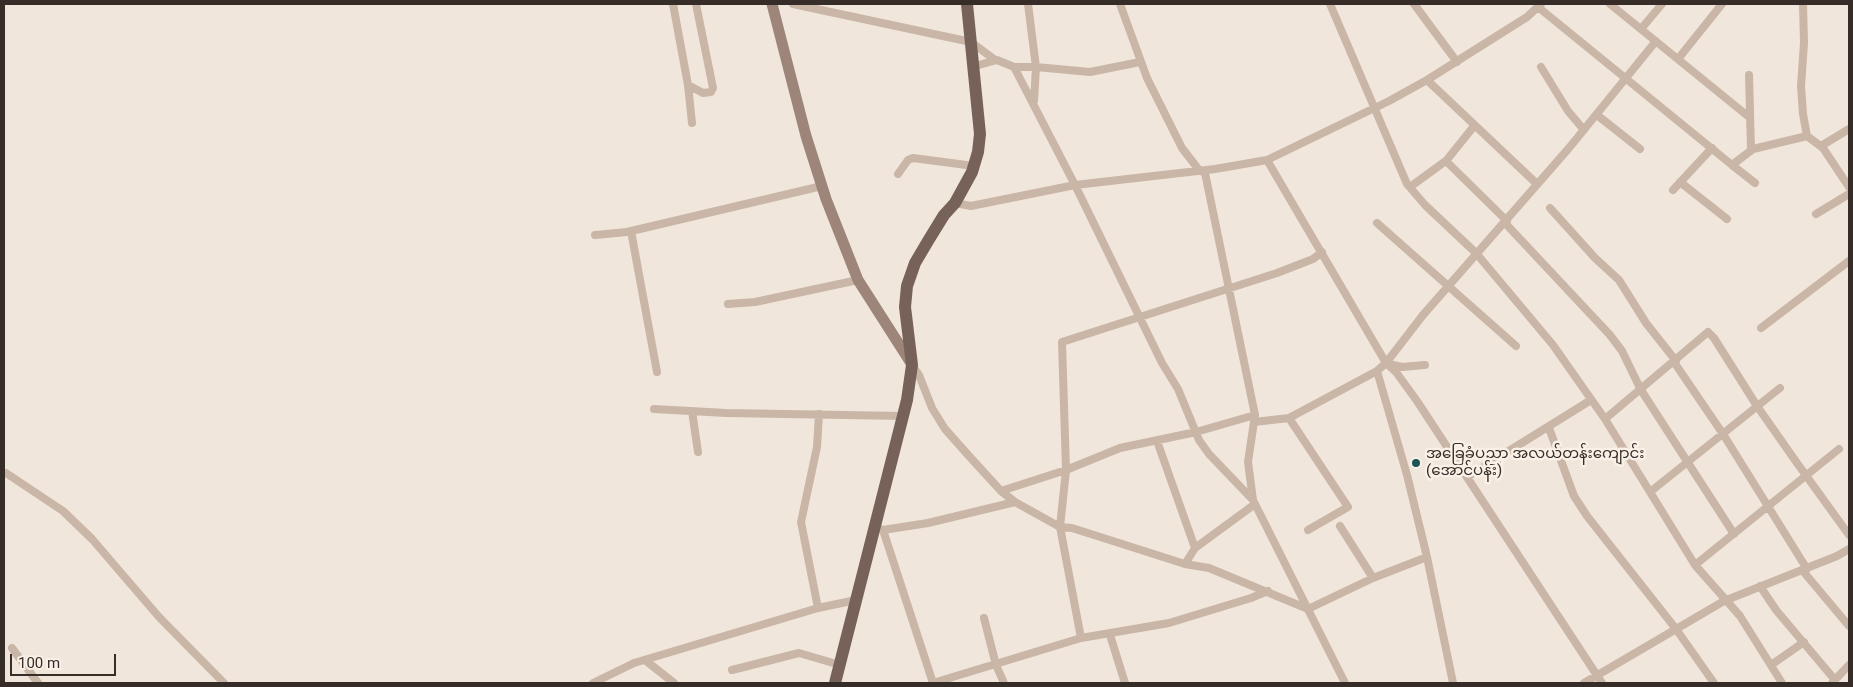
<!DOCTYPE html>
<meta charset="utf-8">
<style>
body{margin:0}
#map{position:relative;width:1853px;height:687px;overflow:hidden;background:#f1e6db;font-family:Roboto,sans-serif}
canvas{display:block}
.frame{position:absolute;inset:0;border:5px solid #362c28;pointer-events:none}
.scale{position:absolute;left:10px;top:654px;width:106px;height:22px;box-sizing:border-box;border:2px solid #362c28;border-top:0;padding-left:6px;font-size:15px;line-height:18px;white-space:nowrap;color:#362c28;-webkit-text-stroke:4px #f9f0e7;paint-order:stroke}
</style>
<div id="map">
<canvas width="1853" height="687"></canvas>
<div class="frame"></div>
<div class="scale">100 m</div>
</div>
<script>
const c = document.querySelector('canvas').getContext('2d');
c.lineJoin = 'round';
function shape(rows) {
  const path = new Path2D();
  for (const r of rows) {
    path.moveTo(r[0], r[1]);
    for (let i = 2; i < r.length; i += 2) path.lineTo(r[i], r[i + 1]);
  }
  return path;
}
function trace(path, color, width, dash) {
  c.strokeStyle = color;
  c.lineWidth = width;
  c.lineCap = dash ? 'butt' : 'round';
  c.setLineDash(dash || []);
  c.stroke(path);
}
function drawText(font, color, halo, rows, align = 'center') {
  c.font = font + ' Roboto,"Noto Sans Myanmar",sans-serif';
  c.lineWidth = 5;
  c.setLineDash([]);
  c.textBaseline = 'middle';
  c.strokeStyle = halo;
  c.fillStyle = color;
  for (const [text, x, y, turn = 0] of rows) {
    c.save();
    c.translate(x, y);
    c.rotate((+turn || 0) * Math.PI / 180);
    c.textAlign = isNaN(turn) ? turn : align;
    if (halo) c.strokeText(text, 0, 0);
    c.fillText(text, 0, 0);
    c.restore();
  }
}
const street = shape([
 [673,4,688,85,692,123],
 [793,4,971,42,995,60],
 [1028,4,1036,67,1034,101],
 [1120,4,1147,78,1182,148,1199,170,1205,173,1255,415,1248,462,1253,500],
 [1330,4,1407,184,1425,205,1476,253,1553,345,1605,419,1695,565,1740,616,1782,683],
 [1414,4,1457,62],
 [1610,4,1749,117],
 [1803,4,1804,43,1801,86,1803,114,1807,136],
 [1538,7,1732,165,1753,149,1807,136,1823,148,1849,187],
 [1641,29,1662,4],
 [1678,59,1722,4],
 [975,66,997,60,1014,67,1075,185,1162,363,1178,389,1199,440,1209,454,1253,500,1345,683],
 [1014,67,1036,67,1090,72,1140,62],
 [1541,67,1568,111,1584,130],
 [1749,75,1751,150],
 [1427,80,1537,184],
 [688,85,703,93,711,92,713,88,696,4],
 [1597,115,1640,149],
 [1474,126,1446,161,1507,221],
 [1821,146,1849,129],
 [1267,160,1386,363,1396,372,1417,401,1602,683],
 [1732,165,1755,183],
 [898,174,908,160,913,158,974,166],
 [1680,182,1727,219],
 [1410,187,1447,160],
 [1673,190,1712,148],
 [955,203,971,206,1075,185,1215,169,1267,160,1389,101,1427,80,1527,17,1541,4],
 [1550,208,1595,258,1619,280,1646,323,1676,361],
 [1816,214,1849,194],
 [1377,223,1516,346],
 [1505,223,1610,335,1622,351,1641,390,1734,534],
 [631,231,657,372],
 [595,235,627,232,822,186],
 [728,304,755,302,858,280],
 [1761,328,1849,261],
 [1674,362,1723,434,1807,569],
 [1388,364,1402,367,1425,365],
 [912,365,919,375,932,408,945,429,969,456,1001,491,1015,502,1060,527,1072,528,1185,564,1209,568,1308,609,1373,578,1427,557],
 [1377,371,1407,475,1427,557,1453,683],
 [654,409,726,413,903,416],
 [692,411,698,452],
 [1289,418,1348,507,1308,530],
 [1605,419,1708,332,1714,338,1757,406,1797,463,1849,535],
 [1254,422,1289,418,1377,371,1386,363,1423,315,1569,148,1656,41],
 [1549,428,1574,496,1587,516,1676,629,1714,683],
 [1157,441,1195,548],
 [6,473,63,511,92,539,159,617,224,683],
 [1467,477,1591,400],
 [1001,491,1066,470,1120,448,1196,432,1255,415],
 [1650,492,1780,388],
 [1340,526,1373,578],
 [875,527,883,530,933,683],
 [883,530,928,523,1015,502],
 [1185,564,1195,548,1255,504],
 [1695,565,1839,449],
 [1802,570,1849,626],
 [1760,586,1776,610,1835,680],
 [818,608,801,522,817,447,819,414],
 [984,618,996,665,1004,683],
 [1110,635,1125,683],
 [1081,638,1060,527,1066,470,1062,342,1277,273,1313,259,1322,252],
 [12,648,38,683],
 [645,660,674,683],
 [1771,665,1804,642],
 [732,670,799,653,840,665],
 [593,683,634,663,818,608,856,600],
 [933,683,1081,638,1169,623,1251,598,1268,591],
 [1584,683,1724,601,1837,556,1849,549],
 [1832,683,1849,665]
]);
const secondary = shape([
 [772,4,806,136,826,199,858,280,911,363]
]);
const primary = shape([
 [835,683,907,400,912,365,905,307,907,286,915,263,928,241,944,215,955,203,972,172,978,152,980,134,967,4]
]);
const markers = [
 [1416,463,5,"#1e5456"]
];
const poiNames = [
 ["အခြေခံပညာ အလယ်တန်းကျောင်း",1426,454],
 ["(အောင်ပန်း)",1426,471]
];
trace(street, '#c9b6a7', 8);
trace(secondary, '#9d8579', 11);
trace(primary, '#776259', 12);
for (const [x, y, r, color] of markers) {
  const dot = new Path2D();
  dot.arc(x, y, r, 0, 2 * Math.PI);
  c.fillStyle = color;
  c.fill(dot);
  trace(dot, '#f9f0e7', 2);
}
drawText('15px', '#362c28', '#f9f0e7', poiNames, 'left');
</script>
